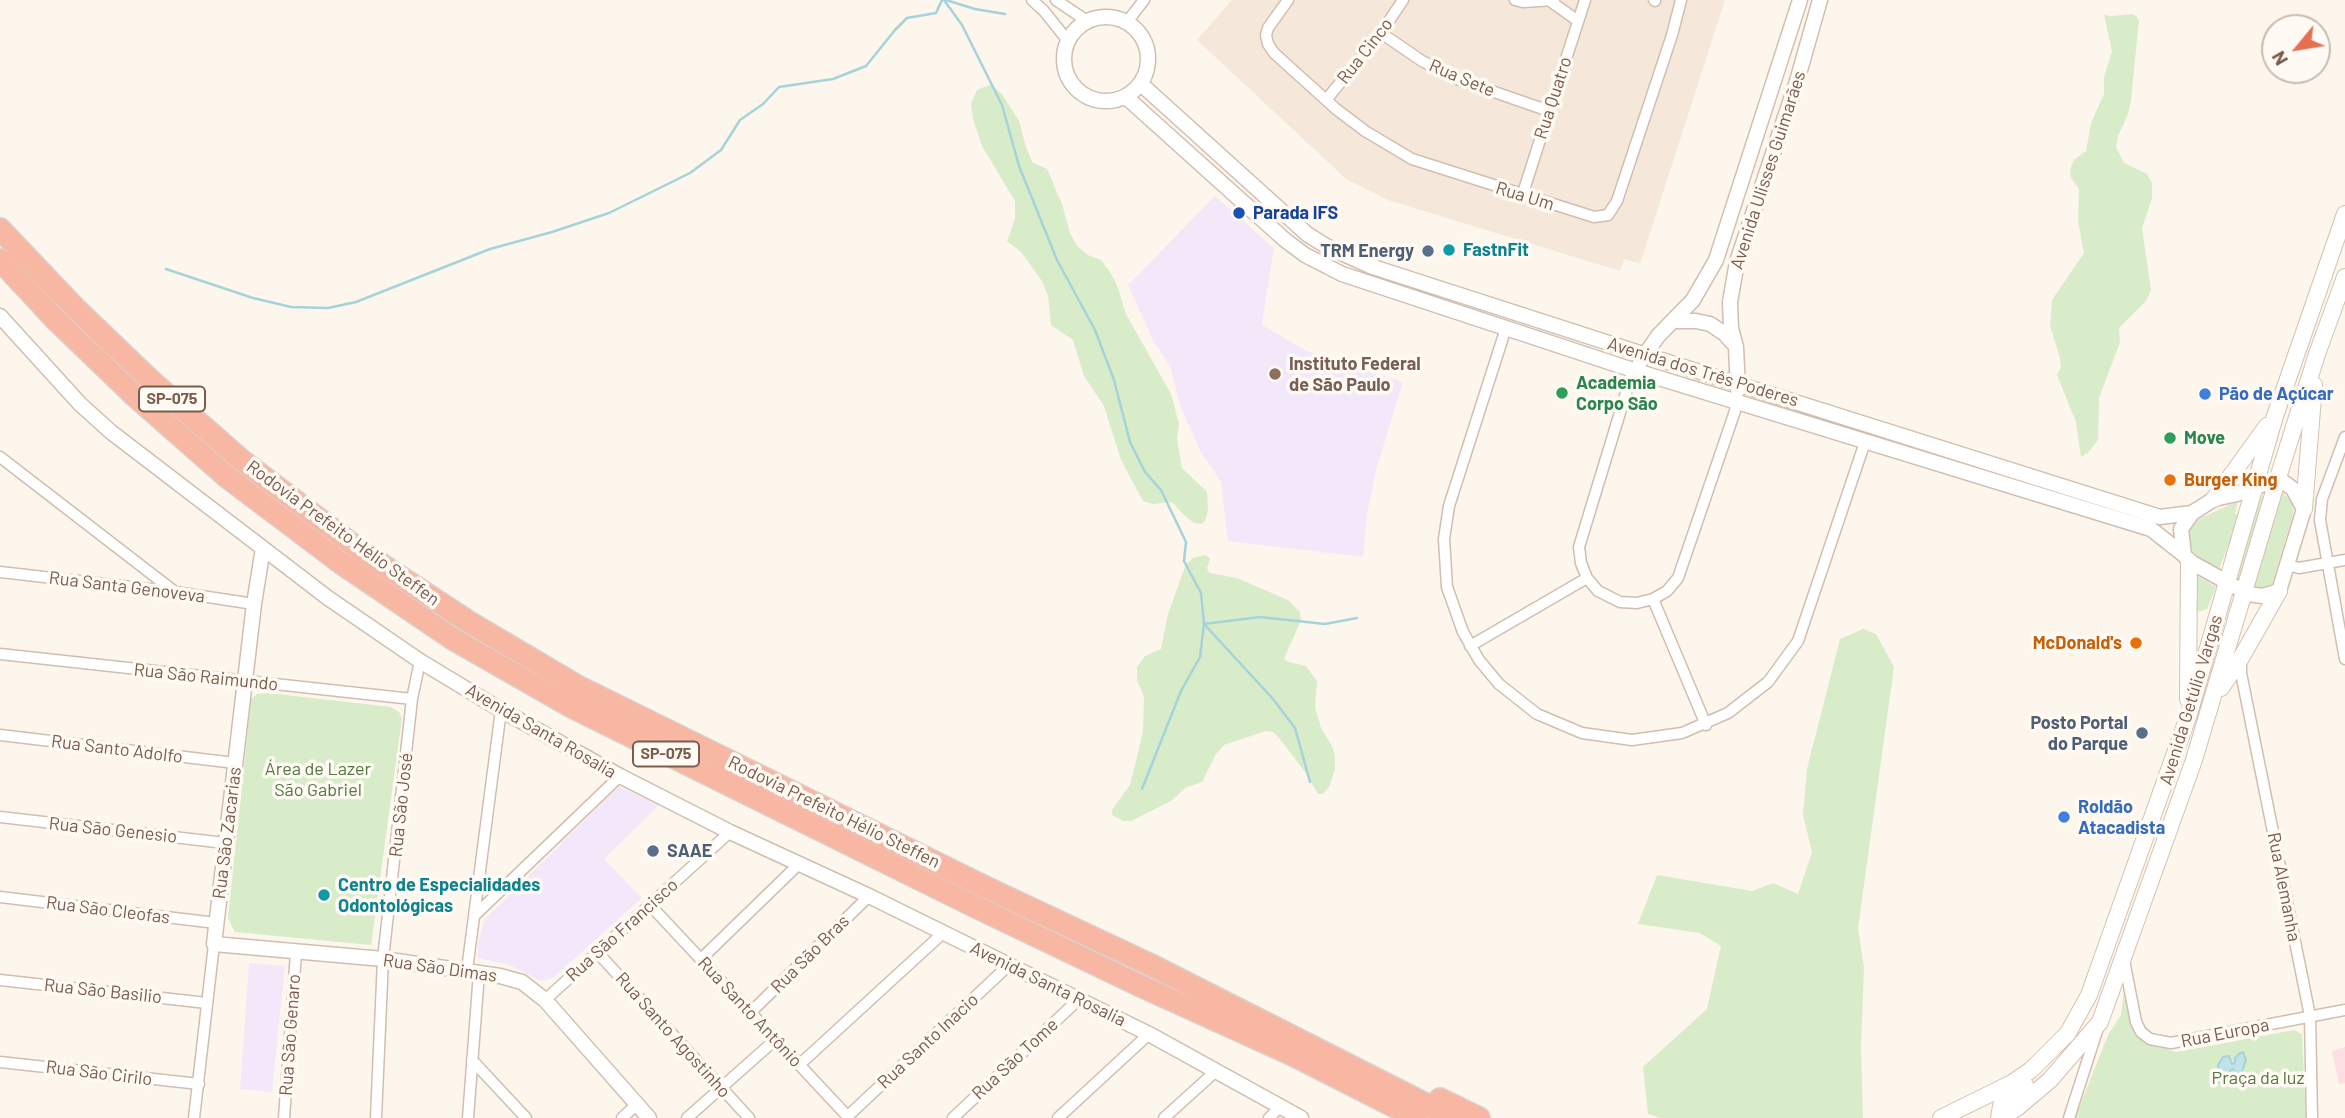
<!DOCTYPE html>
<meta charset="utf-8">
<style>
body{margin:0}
#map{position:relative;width:2345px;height:1118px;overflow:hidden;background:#fdf6ec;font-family:Barlow,sans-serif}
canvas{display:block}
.north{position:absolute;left:2261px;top:14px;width:70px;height:70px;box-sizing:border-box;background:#fffaf3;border:2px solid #cabbb1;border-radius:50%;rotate:240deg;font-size:19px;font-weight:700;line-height:28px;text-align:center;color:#7a5c4d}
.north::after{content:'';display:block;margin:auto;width:24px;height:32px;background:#e76f51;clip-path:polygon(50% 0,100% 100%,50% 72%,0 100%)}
</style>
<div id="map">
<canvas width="2345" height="1118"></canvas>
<div class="north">N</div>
</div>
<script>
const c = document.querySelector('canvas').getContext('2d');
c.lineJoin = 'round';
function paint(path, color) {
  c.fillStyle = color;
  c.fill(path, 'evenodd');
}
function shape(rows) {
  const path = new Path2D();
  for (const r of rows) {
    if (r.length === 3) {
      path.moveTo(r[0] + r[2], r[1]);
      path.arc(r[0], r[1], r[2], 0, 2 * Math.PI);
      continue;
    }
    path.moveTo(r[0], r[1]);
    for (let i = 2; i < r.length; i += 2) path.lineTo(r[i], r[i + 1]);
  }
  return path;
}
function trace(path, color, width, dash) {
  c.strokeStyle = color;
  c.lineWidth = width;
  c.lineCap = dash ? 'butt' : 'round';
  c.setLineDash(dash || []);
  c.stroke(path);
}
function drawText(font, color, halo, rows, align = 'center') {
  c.font = font + ' Barlow,sans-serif';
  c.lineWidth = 7;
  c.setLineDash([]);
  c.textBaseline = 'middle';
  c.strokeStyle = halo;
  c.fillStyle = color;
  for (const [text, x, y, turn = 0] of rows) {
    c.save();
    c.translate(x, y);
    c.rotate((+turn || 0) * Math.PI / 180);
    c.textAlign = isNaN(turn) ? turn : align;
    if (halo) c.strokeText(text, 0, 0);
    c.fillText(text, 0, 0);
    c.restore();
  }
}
const residential = shape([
 [1232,0,1725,0,1640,264,1624,259,1620,271,1388,200,1346,179,1197,40]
]);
const education = shape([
 [1215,196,1274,248,1262,325,1307,351,1403,382,1376,470,1367,515,1363,557,1228,541,1221,482,1201,452,1181,408,1170,366,1154,342,1128,285],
 [619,786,659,805,604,859,642,898,553,978,541,981,507,964,478,958,478,944,484,920],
 [249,963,285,966,272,1092,240,1089]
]);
const medical = shape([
 [2345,1047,2345,1083,2339,1084,2332,1051]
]);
const green = shape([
 [2134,14,2139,20,2131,100,2128,114,2118,136,2116,147,2124,163,2147,174,2152,183,2152,198,2142,228,2151,290,2146,301,2119,328,2120,342,2099,398,2098,440,2088,453,2081,457,2076,422,2057,375,2061,367,2060,358,2050,326,2052,300,2084,253,2078,221,2079,189,2071,178,2070,170,2074,160,2086,151,2091,123,2104,94,2104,77,2112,51,2104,15,2111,16],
 [991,84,1002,94,1019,121,1025,144,1032,162,1047,169,1062,204,1070,233,1077,246,1088,255,1101,260,1110,272,1117,285,1126,314,1171,394,1179,424,1177,439,1182,468,1207,492,1208,510,1205,521,1201,524,1194,523,1185,516,1172,502,1153,504,1143,501,1121,460,1104,406,1084,376,1073,340,1051,325,1048,296,1042,281,1021,252,1007,241,1015,219,1015,201,982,146,973,119,971,104,977,90],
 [2281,492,2292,500,2294,505,2293,515,2271,587,2265,591,2252,591],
 [2266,494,2242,579,2238,579,2235,576,2257,499],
 [2238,501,2235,515,2242,511,2219,569,2195,559,2187,548,2188,527,2190,523],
 [1206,555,1210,559,1207,568,1209,573,1237,578,1288,600,1300,612,1301,620,1284,659,1288,662,1306,666,1317,681,1315,707,1321,728,1332,746,1335,756,1335,770,1329,787,1323,794,1318,794,1305,772,1280,739,1273,732,1266,731,1224,745,1216,754,1202,782,1185,788,1171,801,1131,821,1123,821,1112,815,1112,810,1130,785,1143,732,1144,697,1137,680,1137,667,1145,656,1161,649,1168,614,1186,564,1193,558],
 [2196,575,2216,587,2207,609,2193,613],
 [1863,629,1876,634,1894,667,1858,928,1864,968,1861,1047,1863,1118,1660,1118,1648,1114,1643,1067,1707,1009,1721,946,1700,933,1638,924,1657,875,1752,891,1773,883,1798,894,1812,852,1803,815,1807,769,1840,639],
 [268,693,391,707,399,712,402,718,371,945,235,932,228,918,251,699,257,694],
 [2124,990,2129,1015,2142,1038,2154,1045,2176,1052,2294,1030,2302,1034,2306,1118,2075,1118,2108,1035,2121,1015]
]);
const water = shape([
 [2243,1052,2246,1060,2241,1075,2236,1076,2233,1069,2230,1071,2227,1082,2219,1082,2218,1065,2223,1057,2229,1056,2232,1064,2235,1063,2235,1058,2239,1054,2243,1052]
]);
const stream = shape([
 [944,0,962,25,1002,105,1019,166,1057,260,1095,330,1114,380,1130,442,1145,472,1161,490,1186,542,1184,561,1201,593,1204,624,1200,657,1181,691,1142,789],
 [946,0,975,9,1005,14],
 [166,269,253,298,291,307,328,308,356,302,490,249,552,232,609,213,690,173,721,150,740,120,763,104,779,87,833,79,866,66,895,30,907,18,936,13,942,0],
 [1204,624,1273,699,1295,728,1310,782],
 [1204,624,1260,617,1325,624,1357,618]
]);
const minor = shape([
 [1032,0,1044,11,1068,41],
 [1056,0,1087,21],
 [1288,0,1268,28,1266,35,1268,44,1274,53,1336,109,1365,131,1412,159,1594,217,1608,215,1617,201,1672,35,1681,0],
 [1515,0,1523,2,1554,0],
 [1654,0,1655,1],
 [1550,1,1578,21],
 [1127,22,1144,0],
 [1381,33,1422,61,1457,79,1549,111],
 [1326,100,1381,33,1403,0],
 [1522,196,1585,0],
 [1506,328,1449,506,1444,539,1447,587,1463,632,1479,660,1499,684,1537,714,1582,733,1632,740,1682,733,1728,713,1768,682,1798,641,1865,442],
 [1633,370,1579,547,1581,563,1587,578,1598,591,1620,602,1637,603,1653,599,1667,591,1678,578,1735,411,1736,403],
 [2345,437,2322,499,2320,520,2345,659],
 [0,457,175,592],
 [2287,565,2299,568,2345,560],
 [0,572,175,592,254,604],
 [1653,599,1706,725],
 [1470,646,1587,578],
 [0,654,412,699],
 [2241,659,2241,673,2310,1016,2312,1118],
 [0,735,235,763],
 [0,817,225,843],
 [0,897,216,923],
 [650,905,849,1118],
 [474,916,620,776],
 [597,952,749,1118],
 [701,959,799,864],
 [2124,960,2136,1022,2141,1032,2150,1039,2171,1043,2345,1010],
 [467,970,501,710],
 [0,980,207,1003],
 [545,1000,730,832],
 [750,1013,869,896],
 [472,1060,526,1118],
 [0,1062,199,1084],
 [799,1065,943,933],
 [848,1116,1009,965],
 [194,1118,214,944],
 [284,1118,296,953],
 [376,1118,383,959,412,699,420,661],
 [468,1118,479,973],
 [622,1118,636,1105],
 [687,1118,775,1040],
 [953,1118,1078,1000],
 [1058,1118,1149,1034],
 [1164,1118,1216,1071],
 [1269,1118,1281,1106],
 [2069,1118,2097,1031]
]);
const tertiary = shape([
 [1106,59,42],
 [1126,97,1285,240,1305,255,1342,274,1633,370,2151,529,2184,555,2189,561,2248,594,2263,596,2279,591,2304,509,2293,489,2285,483,2270,482,2237,494,2214,499,2192,513,2160,517,1646,355,1370,266,1326,246,1307,234,1141,84],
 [0,316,80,404,111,432,328,598,420,661,501,710,620,776,730,832,869,896,1149,1034,1301,1118],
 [1673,321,1696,321,1710,324,1725,334,1733,343],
 [1640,362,1658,336,1693,300,1716,260,1800,0],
 [1738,390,1736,347,1731,328,1730,302,1737,262,1797,81,1820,0],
 [263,548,254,604,214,944,383,959,500,976,522,982,545,1000,649,1118],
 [2184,555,2181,529,2192,513]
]);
const secondary = shape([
 [2214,499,2267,426],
 [2304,509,2314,385],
 [2221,688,2241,658,2279,591],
 [2188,699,2189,561],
 [1941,1118,2012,1083,2031,1070,2068,1033,2089,995,2189,714,2275,416,2345,214],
 [1999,1118,2002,1101,2025,1085],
 [2001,1118,2018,1107,2050,1080,2100,1022,2194,760,2277,481,2317,354,2345,277]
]);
const motorway = shape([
 [0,229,76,309,149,379,240,459,361,551,469,622,579,687,985,887,1151,965,1453,1118],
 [0,260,56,320,135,396,227,477,341,563,453,639,572,707,974,906,1143,987,1293,1055,1417,1118],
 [1440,1099,1479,1118]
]);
const markers = [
 [1239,213,7,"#1a4fb4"],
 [1449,250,7,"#0f9aa8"],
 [1428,251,7,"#5c6f8a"],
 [1275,374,7,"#8d6e63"],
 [1562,393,7,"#2e9e5b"],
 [2205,394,7,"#3f7fe0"],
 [2170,438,7,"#2e9e5b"],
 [2170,480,7,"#e8710a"],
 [2136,643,7,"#e8710a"],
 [2142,733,7,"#5c6f8a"],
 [2064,817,7,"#3f7fe0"],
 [653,851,7,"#5c6f8a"],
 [324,895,7,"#0f9aa8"]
];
const shields = [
 [172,399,66],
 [666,754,66]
];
const shieldNames = [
 ["SP-075",172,399],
 ["SP-075",666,754]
];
const streetNames = [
 ["Rua Cinco",1365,51,-52],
 ["Rua Sete",1462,78,23],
 ["Rua Quatro",1553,98,-72],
 ["Avenida Ulisses Guimarães",1768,170,-72],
 ["Rua Um",1525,196,17],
 ["Avenida dos Três Poderes",1703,372,17],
 ["Rodovia Prefeito Hélio Steffen",343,533,36],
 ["Rua Santa Genoveva",127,587,7],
 ["Rua São Raimundo",206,677,6],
 ["Avenida Getúlio Vargas",2191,700,-73],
 ["Avenida Santa Rosalia",541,731,30],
 ["Rua Santo Adolfo",117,749,7],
 ["Rua São José",401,805,-84],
 ["Rodovia Prefeito Hélio Steffen",834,812,26],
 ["Rua São Genesio",113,830,6],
 ["Rua São Zacarias",227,833,-83],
 ["Rua Alemanha",2284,887,79],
 ["Rua São Cleofas",108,910,7],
 ["Rua São Francisco",622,930,-42],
 ["Rua São Bras",810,954,-45],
 ["Rua São Dimas",440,968,8],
 ["Avenida Santa Rosalia",1048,984,26],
 ["Rua São Basilio",103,991,6],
 ["Rua Santo Antônio",750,1012,47],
 ["Rua Europa",2225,1033,-11],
 ["Rua São Genaro",290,1035,-86],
 ["Rua Santo Agostinho",673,1035,48],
 ["Rua Santo Inacio",928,1041,-43],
 ["Rua São Tome",1015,1059,-43],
 ["Rua São Cirilo",99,1073,7]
];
const transitNames = [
 ["Parada IFS",1253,213]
];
const cultureNames = [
 ["FastnFit",1463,250],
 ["Centro de Especialidades",338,885],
 ["Odontológicas",338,906]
];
const serviceNames = [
 ["TRM Energy",1414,251],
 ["Posto Portal",2128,723],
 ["do Parque",2128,744],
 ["SAAE",667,851,"left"]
];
const educationNames = [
 ["Instituto Federal",1289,364],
 ["de São Paulo",1289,385]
];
const leisureNames = [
 ["Academia",1576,383],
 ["Corpo São",1576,404],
 ["Move",2184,438]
];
const shopNames = [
 ["Pão de Açúcar",2219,394],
 ["Roldão",2078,807],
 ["Atacadista",2078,828]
];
const foodNames = [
 ["Burger King",2184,480],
 ["McDonald's",2122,643,"right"]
];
const parkNames = [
 ["Área de Lazer",318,769],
 ["São Gabriel",318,790],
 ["Praça da luz",2258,1078]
];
paint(residential, '#f5e8da');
paint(education, '#f3e8fa');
paint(medical, '#fbdfe3');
paint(green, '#d8ecc9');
paint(water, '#bfe3e8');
trace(water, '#a5d3da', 2);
trace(stream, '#a5d3da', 2.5);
trace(minor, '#d1beb0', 13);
trace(tertiary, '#d1beb0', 17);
trace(secondary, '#d6c0b0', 18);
trace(motorway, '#dad1cd', 24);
trace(minor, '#fff', 10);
trace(tertiary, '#fff', 14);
trace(secondary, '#fff', 16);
trace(motorway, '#f7b7a3', 21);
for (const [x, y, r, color] of markers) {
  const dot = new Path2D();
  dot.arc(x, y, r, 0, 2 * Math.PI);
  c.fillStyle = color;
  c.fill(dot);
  trace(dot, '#fffaf3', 2.5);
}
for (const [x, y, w] of shields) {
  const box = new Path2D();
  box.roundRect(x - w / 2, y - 12.5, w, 25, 5);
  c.fillStyle = '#fffaf3';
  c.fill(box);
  trace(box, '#7a5c4d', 2);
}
drawText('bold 16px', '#7a5c4d', null, shieldNames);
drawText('18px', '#7a5c4d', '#fffaf3', streetNames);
drawText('bold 18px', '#164399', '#fffaf3', transitNames, 'left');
drawText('bold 18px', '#0d838f', '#fffaf3', cultureNames, 'left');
drawText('bold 18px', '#4e5e75', '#fffaf3', serviceNames, 'right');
drawText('bold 18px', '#785e54', '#fffaf3', educationNames, 'left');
drawText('bold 18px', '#27864d', '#fffaf3', leisureNames, 'left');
drawText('bold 18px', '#366cbe', '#fffaf3', shopNames, 'left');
drawText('bold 18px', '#c56008', '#fffaf3', foodNames, 'left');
drawText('18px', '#537a41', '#fffaf3', parkNames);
</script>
